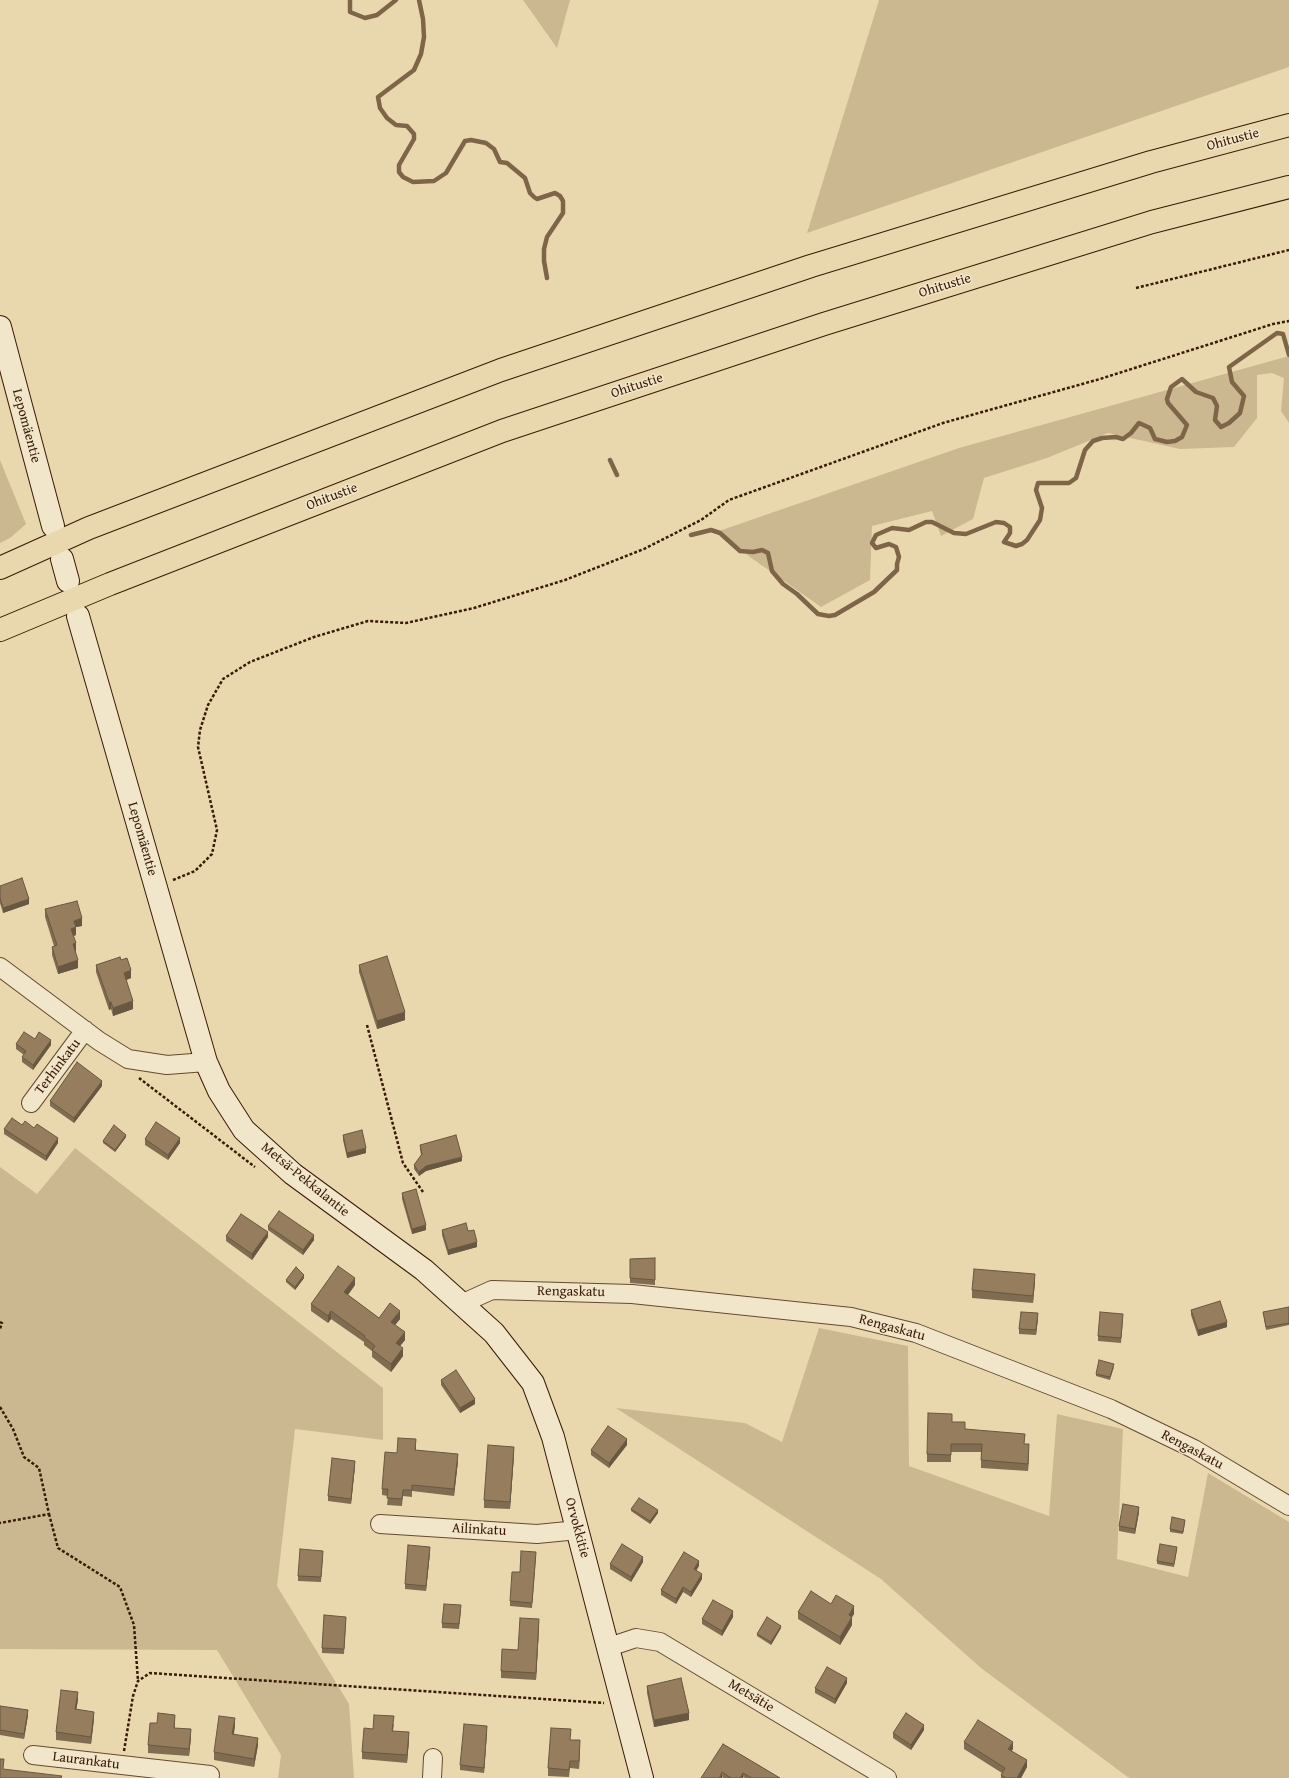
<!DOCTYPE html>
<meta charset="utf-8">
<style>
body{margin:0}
canvas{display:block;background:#e9d8ae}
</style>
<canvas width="1289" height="1778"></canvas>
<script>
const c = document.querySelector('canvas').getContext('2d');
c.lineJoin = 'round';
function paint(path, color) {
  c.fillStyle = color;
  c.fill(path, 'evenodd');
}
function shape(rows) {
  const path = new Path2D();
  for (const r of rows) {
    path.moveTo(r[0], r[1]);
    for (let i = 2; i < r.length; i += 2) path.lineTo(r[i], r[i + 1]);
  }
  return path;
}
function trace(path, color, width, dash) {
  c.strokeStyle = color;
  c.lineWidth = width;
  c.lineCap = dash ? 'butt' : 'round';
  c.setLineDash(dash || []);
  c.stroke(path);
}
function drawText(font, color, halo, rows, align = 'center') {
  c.font = font + ' "Gentium Book Plus",serif';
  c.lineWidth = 3;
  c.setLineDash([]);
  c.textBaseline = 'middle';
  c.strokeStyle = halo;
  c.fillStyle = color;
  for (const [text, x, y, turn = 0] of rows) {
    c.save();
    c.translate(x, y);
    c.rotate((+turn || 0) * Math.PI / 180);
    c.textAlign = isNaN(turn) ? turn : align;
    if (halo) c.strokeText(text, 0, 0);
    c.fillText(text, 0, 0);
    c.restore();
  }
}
const green = shape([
 [523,0,570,0,557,48],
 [879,0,1289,0,1289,67,807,233],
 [1289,356,1289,423,1281,411,1284,378,1272,373,1257,375,1257,418,1234,447,1180,449,1108,433,1047,458,984,478,973,519,941,536,932,511,872,526,870,580,821,607,750,557,719,531,959,448],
 [0,460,26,524,10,538,0,543],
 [75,1148,383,1388,383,1440,295,1429,277,1586,349,1704,354,1778,278,1778,281,1755,217,1650,0,1649,0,1167,37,1194],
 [819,1328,908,1346,909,1466,1049,1516,1057,1414,1123,1429,1117,1559,1188,1577,1208,1473,1289,1522,1289,1778,1129,1778,981,1668,881,1579,616,1408,745,1423,782,1442]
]);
const stream = shape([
 [350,0,350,12,365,18,377,15,396,0],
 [419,0,423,19,424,37,421,54,414,70,378,97,380,108,387,118,396,125,407,126,414,134,414,139,399,165,399,172,403,177,413,182,434,181,446,173,465,141,471,140,486,143,494,149,500,162,507,163,525,178,530,193,534,197,537,199,555,193,560,196,563,201,563,213,547,237,544,249,544,261,547,278],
 [610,460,617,475],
 [691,535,711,530,720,533,740,551,753,552,762,550,768,553,772,571,783,584,797,594,818,614,829,616,835,615,874,592,897,570,897,564,899,557,896,547,889,544,876,548,872,543,876,535,892,528,909,530,926,522,932,522,954,533,966,534,996,522,1004,523,1010,527,1010,533,1004,542,1016,546,1022,544,1027,540,1040,520,1042,508,1036,490,1038,483,1069,483,1076,478,1085,450,1093,441,1102,438,1116,437,1123,439,1131,433,1139,423,1150,428,1155,439,1167,442,1175,441,1182,437,1187,425,1168,403,1167,399,1171,387,1182,379,1196,392,1213,398,1217,406,1215,420,1221,427,1229,423,1240,413,1244,396,1232,382,1229,367,1277,333,1283,334,1289,355]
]);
const path = shape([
 [1136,288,1289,250],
 [173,880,195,871,212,854,217,830,198,747,200,730,208,705,223,679,250,662,314,637,368,621,406,623,474,608,565,580,644,549,701,520,729,500,943,423,1100,379,1273,324,1289,321],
 [367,1025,403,1163,423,1192],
 [139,1078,255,1167],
 [0,1322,2,1323,0,1329],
 [0,1407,13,1429,24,1457,39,1468,49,1514,0,1523],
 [49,1514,58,1548,120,1587,134,1625,138,1681],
 [124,1751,133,1696,138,1681,150,1673,604,1703]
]);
const street = shape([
 [0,967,99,1041,128,1059,167,1065,206,1062],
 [31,1103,85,1030],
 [461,1304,492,1290,632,1294,851,1317,916,1333,1111,1409,1194,1449,1289,1506],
 [380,1524,537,1534,578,1530],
 [609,1647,636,1638,660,1642,887,1778],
 [33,1755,210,1775],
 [432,1778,433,1758]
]);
const secondary = shape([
 [0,327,53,526],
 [62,559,68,581],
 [78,616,206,1062,219,1091,244,1130,293,1174,424,1270,494,1333,533,1383,553,1437,642,1778]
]);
const highway = shape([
 [0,568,89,528,501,370,811,266,1151,162,1289,125],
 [0,630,110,584,502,431,824,324,1152,222,1289,187]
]);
const wall = shape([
 [0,886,29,904,3,913,0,903],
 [45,909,82,926,76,927,76,935,73,936,76,951,75,951,78,968,58,974,52,955,52,947,54,946,45,917],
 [121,960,131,978,126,980,133,1009,113,1016,111,1009,109,1010,96,972,96,965],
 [359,965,405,1020,377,1029,359,972],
 [35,1039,51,1045,33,1070,22,1062,22,1057,24,1055,16,1049,16,1044],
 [102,1086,74,1123,50,1106,50,1101],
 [4,1129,58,1143,46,1161,4,1134],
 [343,1135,366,1153,347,1158,343,1140],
 [126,1137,115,1152,103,1143,103,1141],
 [145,1139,180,1143,168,1160,145,1145],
 [420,1145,462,1161,426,1171,419,1176,414,1169,414,1165,421,1155,420,1149],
 [402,1193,426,1230,412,1234,402,1199],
 [268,1226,314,1240,303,1255,268,1230],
 [442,1230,468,1231,477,1247,448,1255,442,1235],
 [226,1236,268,1237,252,1260,226,1241],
 [655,1258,655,1285,630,1283,630,1259],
 [304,1278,295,1290,286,1282,286,1280],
 [1035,1281,1033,1303,972,1298,972,1290],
 [355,1285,348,1295,379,1318,400,1319,395,1325,405,1340,400,1346,403,1356,391,1372,372,1357,372,1351,364,1345,364,1342,331,1319,328,1323,311,1311,311,1304],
 [1289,1309,1289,1325,1266,1330,1263,1312],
 [1191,1310,1227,1327,1198,1336,1191,1315],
 [1038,1318,1036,1335,1019,1334,1019,1329],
 [1123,1319,1121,1343,1098,1341,1098,1336],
 [1114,1367,1110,1380,1096,1376,1096,1374],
 [441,1380,475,1404,460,1413,441,1385],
 [952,1422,965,1429,1024,1444,1029,1452,1028,1471,981,1468,981,1452,951,1452,951,1462,927,1462,927,1454],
 [627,1445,609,1468,591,1455,591,1450],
 [416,1446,416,1450,458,1461,454,1496,412,1491,412,1497,403,1496,402,1506,387,1505,388,1496,382,1495,382,1489,397,1453],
 [514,1455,510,1509,484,1508,484,1500],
 [355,1466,351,1504,328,1501,328,1496],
 [631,1509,658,1513,650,1524,631,1511],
 [1139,1512,1135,1534,1119,1531,1119,1526],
 [1185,1522,1183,1534,1170,1532,1170,1529],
 [1177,1549,1174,1567,1157,1564,1157,1561],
 [430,1552,426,1591,405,1589,405,1584],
 [323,1556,321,1582,298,1581,298,1576],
 [536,1556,532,1608,510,1606,510,1601,520,1572],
 [643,1562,631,1582,610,1569,610,1564],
 [699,1566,696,1570,702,1579,691,1597,683,1592,676,1604,661,1595,661,1590],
 [831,1604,854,1614,852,1617,852,1625,840,1645,798,1619,798,1612],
 [461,1610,459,1629,442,1628,442,1623],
 [733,1617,722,1636,702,1624,702,1619],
 [346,1622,344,1654,322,1653,322,1648],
 [539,1627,536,1680,501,1678,501,1671],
 [781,1628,771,1645,757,1636,757,1634],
 [847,1683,835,1704,815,1693,815,1688],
 [647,1686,689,1720,654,1727,647,1693],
 [78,1700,76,1709,94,1719,91,1744,56,1740,56,1732],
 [0,1706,28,1715,24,1739,0,1735],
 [175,1722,175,1728,191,1737,189,1756,148,1753,148,1745],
 [394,1724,393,1731,409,1740,407,1763,362,1759,362,1752,373,1729],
 [235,1726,234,1734,258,1745,254,1767,214,1760,214,1752],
 [924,1730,911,1750,893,1738,893,1733],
 [487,1731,484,1773,460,1770,460,1765],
 [571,1740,580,1748,579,1769,570,1768,569,1777,548,1776,548,1768],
 [964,1742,1013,1749,1011,1751,1027,1767,1021,1778,1001,1778,1001,1775,1002,1773,964,1749],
 [723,1744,780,1778,745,1778,743,1777,743,1778,724,1778,722,1777,722,1778]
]);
const shadedWall = shape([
 [29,899,29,904,3,913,3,908],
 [82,918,82,926,76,927,76,935,71,937,71,929,74,921],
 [76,943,76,951,73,952,73,944],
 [78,960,78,968,58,974,58,967],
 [131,970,131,978,124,981,124,973],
 [133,1001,133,1009,113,1016,113,1008],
 [109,1002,111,1002,111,1009,109,1010],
 [405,1012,405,1020,377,1029,377,1021],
 [51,1040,51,1045,33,1070,33,1065],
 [102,1081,102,1086,74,1123,74,1118],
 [126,1135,126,1137,115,1152,115,1150],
 [58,1138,58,1143,46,1161,46,1156],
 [180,1138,180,1143,168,1160,168,1155],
 [366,1148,366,1153,347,1158,347,1153],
 [462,1157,462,1161,426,1171,419,1176,419,1172,426,1166],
 [426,1225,426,1230,412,1234,412,1229],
 [268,1232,268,1237,252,1260,252,1254],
 [314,1235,314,1240,303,1255,303,1250],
 [477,1242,477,1247,448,1255,448,1250],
 [1035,1274,1035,1281,1033,1303,1033,1296],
 [304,1275,304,1278,295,1290,295,1287],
 [355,1278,355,1285,344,1300,344,1292],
 [331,1311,331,1319,328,1323,328,1316],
 [400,1311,400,1319,391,1330,391,1322],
 [1038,1313,1038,1318,1036,1335,1036,1330],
 [1227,1322,1227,1327,1198,1336,1198,1330],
 [405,1332,405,1340,396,1351,396,1343],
 [403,1348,403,1356,391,1372,391,1364],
 [475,1399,475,1404,460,1413,460,1408],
 [627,1439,627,1445,609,1468,609,1463],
 [1029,1444,1029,1452,1028,1471,1028,1464],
 [514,1447,514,1455,510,1509,510,1502],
 [458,1454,458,1461,454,1496,454,1489],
 [355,1461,355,1466,351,1504,351,1499],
 [1139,1507,1139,1512,1135,1534,1135,1529],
 [658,1510,658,1513,650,1524,650,1521],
 [430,1547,430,1552,426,1591,426,1586],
 [643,1557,643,1562,631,1582,631,1577],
 [699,1561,699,1566,694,1574,694,1569],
 [702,1574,702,1579,691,1597,691,1592],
 [683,1587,683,1592,676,1604,676,1599],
 [854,1606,854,1614,852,1617,852,1625,840,1645,840,1637,849,1615],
 [733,1611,733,1617,722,1636,722,1631],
 [539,1619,539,1627,536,1680,536,1673],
 [781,1626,781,1628,771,1645,771,1642],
 [847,1678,847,1683,835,1704,835,1699],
 [78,1692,78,1700,75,1717,75,1709],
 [28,1710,28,1715,24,1739,24,1734],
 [94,1712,94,1719,91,1744,91,1737],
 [689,1713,689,1720,654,1727,654,1720],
 [235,1718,235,1726,232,1741,232,1734],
 [924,1725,924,1730,911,1750,911,1745],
 [487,1726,487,1731,484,1773,484,1768],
 [191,1729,191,1737,189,1756,189,1749],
 [409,1732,409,1740,407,1763,407,1755],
 [258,1738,258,1745,254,1767,254,1759],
 [580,1740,580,1748,579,1769,579,1761],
 [1013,1742,1013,1749,1008,1756,1008,1749],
 [1027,1760,1027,1767,1021,1778,1017,1778],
 [722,1772,722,1778,719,1778],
 [743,1773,743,1778,740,1778]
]);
const building = shape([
 [22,878,29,899,3,908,0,898,0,886,22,878],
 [77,901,82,918,74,921,76,927,71,929,76,943,73,944,78,960,58,967,52,947,57,945,45,909,77,901],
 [387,956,405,1012,377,1021,359,965,387,956],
 [120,957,121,960,127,958,131,970,124,973,133,1001,113,1008,111,1002,109,1002,96,965,120,957],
 [24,1032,35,1039,39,1032,51,1040,33,1065,22,1057,26,1051,16,1044,24,1032],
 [77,1062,102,1081,74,1118,50,1101,77,1062],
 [12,1118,22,1125,25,1121,34,1128,37,1124,58,1138,46,1156,4,1129,12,1118],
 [156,1122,180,1138,168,1155,145,1139,156,1122],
 [114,1125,126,1135,115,1150,103,1141,114,1125],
 [362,1130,366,1148,347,1153,343,1135,362,1130],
 [456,1135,462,1157,426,1166,419,1172,414,1165,422,1154,420,1145,456,1135],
 [416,1189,426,1225,412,1229,402,1193,416,1189],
 [279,1211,314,1235,303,1250,268,1226,279,1211],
 [241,1214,268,1232,252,1254,226,1236,241,1214],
 [466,1223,468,1231,474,1230,477,1242,448,1250,442,1230,466,1223],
 [655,1258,655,1280,630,1278,630,1259,655,1258],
 [338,1266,355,1278,344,1292,379,1318,390,1303,400,1311,391,1322,405,1332,396,1343,403,1348,391,1364,372,1350,375,1346,364,1337,365,1336,331,1311,328,1316,311,1304,338,1266],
 [296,1267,304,1275,295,1287,286,1280,296,1267],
 [974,1269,1035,1274,1033,1296,972,1290,974,1269],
 [1220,1301,1227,1322,1198,1330,1191,1310,1220,1301],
 [1289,1307,1289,1323,1266,1327,1263,1312,1289,1307],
 [1021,1312,1038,1313,1036,1330,1019,1329,1021,1312],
 [1100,1312,1123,1314,1121,1338,1098,1336,1100,1312],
 [1099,1360,1114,1364,1110,1377,1096,1374,1099,1360],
 [456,1370,475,1399,460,1408,441,1380,456,1370],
 [928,1413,952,1414,952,1422,965,1422,965,1429,1025,1434,1024,1444,1029,1444,1028,1464,981,1460,982,1444,951,1444,951,1455,927,1454,928,1413],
 [608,1426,627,1439,609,1463,591,1450,608,1426],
 [398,1438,416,1439,415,1450,458,1454,454,1489,412,1485,412,1490,403,1490,402,1499,387,1498,388,1489,382,1489,385,1452,397,1453,398,1438],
 [488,1445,514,1447,510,1502,484,1500,488,1445],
 [332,1458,355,1461,351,1499,328,1496,332,1458],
 [639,1498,658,1510,650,1521,631,1509,639,1498],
 [1123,1504,1139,1507,1135,1529,1119,1526,1123,1504],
 [1172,1517,1185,1520,1183,1532,1170,1529,1172,1517],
 [622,1544,643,1557,631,1577,610,1564,622,1544],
 [1160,1544,1177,1547,1174,1564,1157,1561,1160,1544],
 [408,1545,430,1547,426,1586,405,1584,408,1545],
 [300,1549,323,1551,321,1577,298,1576,300,1549],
 [521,1551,536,1552,532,1603,510,1601,512,1572,520,1572,521,1551],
 [684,1552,699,1561,694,1569,702,1574,691,1592,683,1587,676,1599,661,1590,684,1552],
 [811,1591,831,1604,836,1595,854,1606,849,1615,852,1617,840,1637,798,1612,811,1591],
 [713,1600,733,1611,722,1631,702,1619,713,1600],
 [444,1604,461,1605,459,1624,442,1623,444,1604],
 [324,1615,346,1617,344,1649,322,1648,324,1615],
 [767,1617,781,1626,771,1642,757,1634,767,1617],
 [520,1618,539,1619,536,1673,501,1671,502,1649,518,1650,520,1618],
 [827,1667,847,1678,835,1699,815,1688,827,1667],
 [681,1678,689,1713,654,1720,647,1686,681,1678],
 [61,1690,78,1692,75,1709,94,1712,91,1737,56,1732,61,1690],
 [0,1706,28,1710,24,1734,0,1730,0,1706],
 [158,1713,175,1715,174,1728,191,1729,189,1749,148,1745,150,1723,157,1723,158,1713],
 [906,1713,924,1725,911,1745,893,1733,906,1713],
 [374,1715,394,1716,392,1731,409,1732,407,1755,362,1752,364,1728,373,1729,374,1715],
 [219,1716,235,1718,232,1734,258,1738,254,1759,214,1752,219,1716],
 [978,1720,1013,1742,1008,1749,1027,1760,1017,1778,1006,1778,1001,1775,1005,1768,964,1742,978,1720],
 [464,1724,487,1726,484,1768,460,1765,464,1724],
 [551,1728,571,1729,570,1740,580,1740,579,1761,570,1761,569,1770,548,1768,551,1728],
 [723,1744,780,1778,752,1778,743,1773,740,1778,731,1778,722,1772,719,1778,701,1778,723,1744],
 [0,1759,4,1759,3,1769,62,1776,61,1778,0,1778,0,1759]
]);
const streetNames = [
 ["Ohitustie",1233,140,-15],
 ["Ohitustie",945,286,-17],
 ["Ohitustie",637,386,-18],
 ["Lepomäentie",26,426,75],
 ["Ohitustie",332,497,-21],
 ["Lepomäentie",142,839,74],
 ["Terhinkatu",58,1067,-53],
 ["Metsä-Pekkalantie",305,1180,39],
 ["Rengaskatu",571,1292,1],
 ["Rengaskatu",892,1328,15],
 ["Rengaskatu",1192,1450,28],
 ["Orvokkitie",577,1528,75],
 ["Ailinkatu",479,1530,3],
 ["Metsätie",751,1696,31],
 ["Laurankatu",86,1761,7]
];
paint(green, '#cbb891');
trace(stream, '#7f6548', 4.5);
trace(street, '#654a2f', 20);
trace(secondary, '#391a05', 24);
trace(highway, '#391a05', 24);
trace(path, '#391a05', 2.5, [3, 2]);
trace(street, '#f1e6ca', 18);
trace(secondary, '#f1e6ca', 22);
trace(highway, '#e9d8ae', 22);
paint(wall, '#806c50');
paint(shadedWall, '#685841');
paint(building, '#957d5d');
trace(building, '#685841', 1);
drawText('14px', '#391a05', '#f1e6ca', streetNames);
</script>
